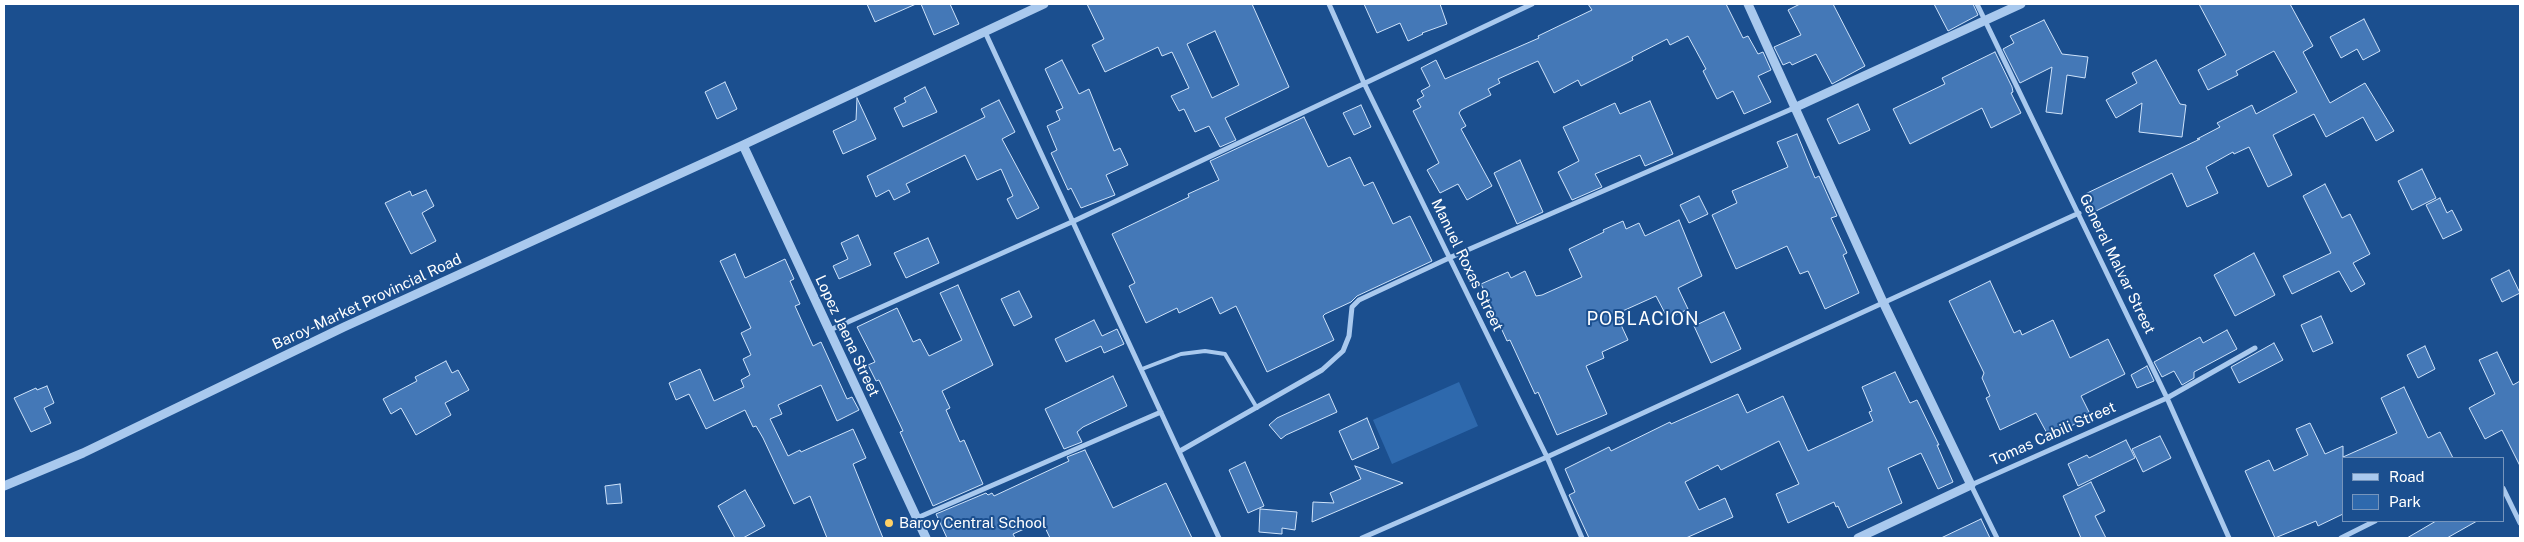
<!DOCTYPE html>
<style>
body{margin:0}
#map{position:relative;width:2524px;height:542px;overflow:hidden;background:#1b4f8f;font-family:"Public Sans",sans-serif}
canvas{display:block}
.frame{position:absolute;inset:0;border:5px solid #fff;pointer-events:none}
.legend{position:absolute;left:2342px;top:457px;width:162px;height:65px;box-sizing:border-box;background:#1b4f8f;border:1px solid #7695bc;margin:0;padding:6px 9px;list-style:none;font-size:15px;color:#fff}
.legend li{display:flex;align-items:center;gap:10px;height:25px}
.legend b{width:25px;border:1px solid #7695bc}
</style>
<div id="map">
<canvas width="2524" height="542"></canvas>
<div class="frame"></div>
<ul class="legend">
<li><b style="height:6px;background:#a9c9ee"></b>Road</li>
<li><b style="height:14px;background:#2e69ad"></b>Park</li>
</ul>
</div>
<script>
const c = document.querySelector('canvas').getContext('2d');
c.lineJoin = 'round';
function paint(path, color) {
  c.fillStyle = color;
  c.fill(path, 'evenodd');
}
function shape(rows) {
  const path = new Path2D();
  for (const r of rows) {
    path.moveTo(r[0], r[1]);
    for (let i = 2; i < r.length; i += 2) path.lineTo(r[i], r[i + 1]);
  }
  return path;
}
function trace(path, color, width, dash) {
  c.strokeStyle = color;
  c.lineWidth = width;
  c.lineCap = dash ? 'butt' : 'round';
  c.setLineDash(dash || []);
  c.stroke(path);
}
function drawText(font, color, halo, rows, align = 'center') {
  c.font = font + ' "Public Sans",sans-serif';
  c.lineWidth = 4;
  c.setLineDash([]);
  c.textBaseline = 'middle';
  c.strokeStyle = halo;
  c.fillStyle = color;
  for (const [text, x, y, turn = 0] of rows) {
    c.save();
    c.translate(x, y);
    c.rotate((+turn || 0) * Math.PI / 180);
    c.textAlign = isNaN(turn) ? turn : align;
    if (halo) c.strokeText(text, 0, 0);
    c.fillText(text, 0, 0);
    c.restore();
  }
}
const green = shape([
 [1459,382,1478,426,1392,464,1373,420]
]);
const building = shape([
 [867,4,916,4,875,22,867,4],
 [921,4,950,4,959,24,934,35,921,4],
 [1087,4,1252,4,1289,87,1225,118,1236,140,1220,147,1209,126,1195,132,1184,109,1179,111,1171,96,1189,88,1172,52,1162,56,1158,47,1105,72,1092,45,1104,39,1087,4],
 [1215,31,1239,85,1212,98,1187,44,1215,31],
 [1364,4,1440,4,1447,24,1422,33,1423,34,1408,41,1400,23,1377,33,1364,4],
 [1588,4,1726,4,1743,38,1748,36,1758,54,1763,52,1771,70,1758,76,1771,102,1744,114,1733,91,1717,99,1703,71,1706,69,1688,36,1670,45,1667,39,1632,57,1633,60,1581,86,1578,80,1554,93,1538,61,1498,79,1500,83,1488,89,1491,95,1461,110,1459,113,1466,126,1461,129,1492,186,1467,200,1458,184,1440,193,1427,170,1439,163,1413,111,1421,107,1417,100,1424,96,1421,91,1430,86,1421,68,1436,60,1445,79,1539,38,1538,36,1592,10,1588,4],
 [1800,4,1833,4,1865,66,1832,84,1816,54,1792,65,1790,62,1783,65,1774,47,1801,35,1788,10,1800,4],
 [1934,4,1973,4,1978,15,1948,31,1934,4],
 [2199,4,2290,4,2313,46,2303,52,2330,103,2365,83,2394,131,2376,141,2363,117,2326,137,2314,114,2273,135,2292,175,2268,187,2249,147,2234,154,2233,152,2206,167,2218,193,2187,207,2172,173,2090,214,2081,196,2200,139,2197,139,2220,127,2217,123,2252,105,2256,114,2297,92,2274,51,2236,71,2238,75,2208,90,2198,70,2226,55,2199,4],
 [2364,19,2380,51,2363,60,2357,49,2341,58,2330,37,2364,19],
 [2044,20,2062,54,2088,57,2085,78,2067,75,2062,114,2046,112,2052,67,2020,83,2003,49,2014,43,2010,36,2044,20],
 [1995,52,2012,87,2013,92,2011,93,2021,113,1991,128,1982,108,1910,144,1893,109,1945,84,1942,78,1995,52],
 [1062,60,1079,94,1089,89,1114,151,1120,148,1128,165,1106,175,1115,195,1081,208,1071,188,1068,190,1051,153,1057,150,1047,126,1060,120,1056,111,1063,108,1045,69,1062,60],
 [2156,60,2180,104,2186,105,2182,137,2139,132,2142,103,2116,118,2106,100,2137,83,2132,73,2156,60],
 [725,82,737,109,717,119,705,92,725,82],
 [925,87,937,112,903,127,894,108,906,102,904,98,925,87],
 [857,98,876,139,843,154,833,131,856,120,857,98],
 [999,100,1015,132,1002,139,1039,208,1017,219,1007,199,1013,196,1001,169,977,180,965,155,906,184,910,192,894,200,889,190,876,197,867,176,985,117,981,109,999,100],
 [1650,101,1673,154,1645,166,1640,155,1595,174,1602,187,1572,200,1558,172,1579,161,1563,127,1615,103,1620,114,1650,101],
 [1858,104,1870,130,1839,144,1827,119,1858,104],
 [1361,105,1371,127,1354,135,1343,113,1361,105],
 [1304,117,1328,167,1350,157,1364,186,1373,182,1393,224,1410,216,1432,261,1357,296,1351,302,1325,314,1323,316,1334,340,1267,372,1236,306,1220,314,1212,297,1179,313,1177,308,1146,323,1129,286,1135,283,1112,234,1189,197,1188,194,1219,180,1210,161,1304,117],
 [1797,134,1815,178,1819,176,1837,216,1831,218,1847,253,1843,255,1859,293,1825,309,1808,271,1800,274,1787,246,1736,269,1712,215,1737,203,1732,191,1788,167,1777,142,1797,134],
 [1520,160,1543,212,1517,224,1494,173,1520,160],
 [2422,169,2436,198,2412,210,2398,181,2422,169],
 [2325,184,2342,218,2350,214,2370,254,2353,263,2365,284,2351,292,2339,271,2292,294,2283,276,2331,253,2303,196,2325,184],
 [426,190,434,206,422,213,436,241,411,254,385,203,410,191,412,196,426,190],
 [1699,196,1708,214,1689,223,1680,205,1699,196],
 [2440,198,2447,213,2452,210,2462,230,2443,239,2426,205,2440,198],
 [1679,220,1702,276,1678,288,1688,309,1668,319,1656,296,1616,314,1628,340,1602,352,1604,358,1586,366,1607,414,1557,435,1538,392,1535,394,1510,340,1507,341,1481,284,1508,272,1511,278,1525,271,1536,296,1542,295,1582,277,1569,249,1604,232,1603,230,1623,221,1626,229,1639,223,1645,236,1679,220],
 [858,235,871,265,839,279,833,266,848,259,841,243,858,235],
 [928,238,939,263,906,278,894,253,928,238],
 [2254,253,2275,295,2235,316,2214,275,2254,253],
 [735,254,745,278,785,259,794,279,790,281,800,304,795,306,813,346,821,342,847,399,852,397,859,410,837,421,821,385,778,405,782,414,770,419,788,456,800,450,801,452,853,429,866,458,853,464,883,538,827,538,810,496,794,504,763,438,756,426,753,427,745,410,706,429,689,394,676,400,669,383,700,369,714,401,744,387,741,380,750,375,743,359,751,355,741,333,751,328,720,261,735,254],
 [2509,270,2520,293,2502,302,2491,279,2509,270],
 [1990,281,2014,333,2020,330,2022,335,2053,320,2070,358,2108,339,2125,374,2081,396,2091,416,2049,437,2036,413,2000,430,1986,398,1990,396,1982,378,1984,373,1949,301,1990,281],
 [958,285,993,365,942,391,950,408,946,410,960,442,964,440,983,484,933,506,900,432,903,431,879,380,876,381,868,365,875,362,857,327,897,308,913,342,920,339,929,356,962,340,940,293,958,285],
 [1019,291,1032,317,1014,326,1001,299,1019,291],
 [1724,312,1741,349,1711,363,1694,326,1724,312],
 [2321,316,2333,343,2313,352,2301,325,2321,316],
 [1094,320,1102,336,1117,329,1124,344,1104,353,1101,346,1066,362,1055,339,1094,320],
 [2227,330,2237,349,2194,372,2194,378,2182,385,2174,371,2162,377,2154,362,2200,337,2203,343,2227,330],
 [2274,343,2283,360,2239,383,2231,367,2274,343],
 [2425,346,2435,369,2418,378,2407,355,2425,346],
 [2497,352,2513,385,2520,381,2520,466,2502,430,2485,439,2469,408,2495,394,2479,360,2497,352],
 [446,361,452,373,458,370,469,390,445,403,451,415,416,435,401,408,391,414,383,399,417,381,415,377,446,361],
 [2147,366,2154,381,2137,388,2131,375,2147,366],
 [1895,372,1910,403,1917,400,1939,445,1937,445,1953,482,1938,489,1921,453,1888,468,1902,503,1848,528,1838,506,1836,507,1834,502,1788,523,1776,494,1799,484,1779,441,1721,470,1718,465,1685,482,1699,510,1725,498,1733,517,1686,538,1589,538,1569,495,1575,492,1565,469,1609,447,1611,451,1670,422,1671,424,1738,394,1747,413,1783,396,1808,451,1873,421,1869,412,1872,411,1862,387,1895,372],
 [1113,376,1127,406,1083,427,1077,432,1082,442,1064,449,1045,409,1113,376],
 [47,386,54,403,44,408,51,423,31,432,14,398,36,388,37,390,47,386],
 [2404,387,2428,438,2440,432,2453,458,2343,458,2343,514,2318,526,2316,521,2275,538,2245,471,2269,460,2274,471,2308,455,2296,429,2310,423,2325,454,2343,446,2343,457,2397,433,2381,398,2404,387],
 [1329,394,1337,412,1286,435,1281,439,1269,425,1277,418,1329,394],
 [1367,418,1379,448,1352,460,1339,431,1367,418],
 [2160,436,2171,458,2143,472,2132,449,2160,436],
 [2126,440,2135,458,2078,486,2068,464,2087,455,2089,458,2126,440],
 [1085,450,1113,508,1166,483,1192,538,1050,538,1042,521,1013,534,1015,538,947,538,936,514,986,493,988,495,992,493,994,496,1069,461,1067,457,1085,450],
 [1245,462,1264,506,1248,513,1229,470,1245,462],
 [1355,466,1403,483,1312,522,1313,502,1334,503,1330,493,1361,479,1355,466],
 [2091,482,2105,511,2095,516,2106,538,2081,538,2063,496,2091,482],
 [620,484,622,503,607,504,605,486,620,484],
 [745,490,765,526,743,538,735,538,718,506,745,490],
 [1260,509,1297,512,1295,530,1282,528,1282,534,1259,532,1260,509],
 [1981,519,1990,538,1941,538,1981,519],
 [2436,521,2477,521,2447,538,2407,538,2436,521]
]);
const service = shape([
 [1142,369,1181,354,1205,351,1225,354,1257,408]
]);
const minor = shape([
 [1329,4,1364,83,1547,457,1582,538],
 [1977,4,2167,398,2229,538],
 [985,32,1219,538],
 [830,330,1074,221,1532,4],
 [1180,451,1322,370,1343,351,1349,336,1352,307,1359,300,1449,258,1794,108],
 [2503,488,2520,523],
 [917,518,1161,412],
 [1362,538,1547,457,2079,213],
 [1997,538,1971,485,2167,398,2255,348],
 [2341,538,2375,521]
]);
const tertiary = shape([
 [1748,4,1883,302,1971,485,1858,538],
 [1794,108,2021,4],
 [743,145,926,538],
 [4,486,83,453,344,327,743,145,1044,4]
]);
const markers = [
 [889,523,5,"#ffd166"]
];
const streetNames = [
 ["General Malvar Street",2117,264,64],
 ["Manuel Roxas Street",1467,265,64],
 ["Baroy-Market Provincial Road",367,302,-25],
 ["Lopez Jaena Street",847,336,65],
 ["Tomas Cabili Street",2053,434,-24]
];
const poiNames = [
 ["Baroy Central School",899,523]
];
const quarterNames = [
 ["POBLACION",1643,319]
];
paint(green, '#2e69ad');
paint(building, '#4478b7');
trace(building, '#cfe3fa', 1);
trace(service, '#a9c9ee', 4);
trace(minor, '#a9c9ee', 5);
trace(tertiary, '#a9c9ee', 9);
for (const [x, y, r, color] of markers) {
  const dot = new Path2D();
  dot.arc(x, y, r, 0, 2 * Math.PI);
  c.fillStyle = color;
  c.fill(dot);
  trace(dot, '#1b4f8f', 2);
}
drawText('15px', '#fff', '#1b4f8f', streetNames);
drawText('15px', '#fff', '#1b4f8f', poiNames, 'left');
c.letterSpacing = '1px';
drawText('18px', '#fff', '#1b4f8f', quarterNames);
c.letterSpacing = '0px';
</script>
